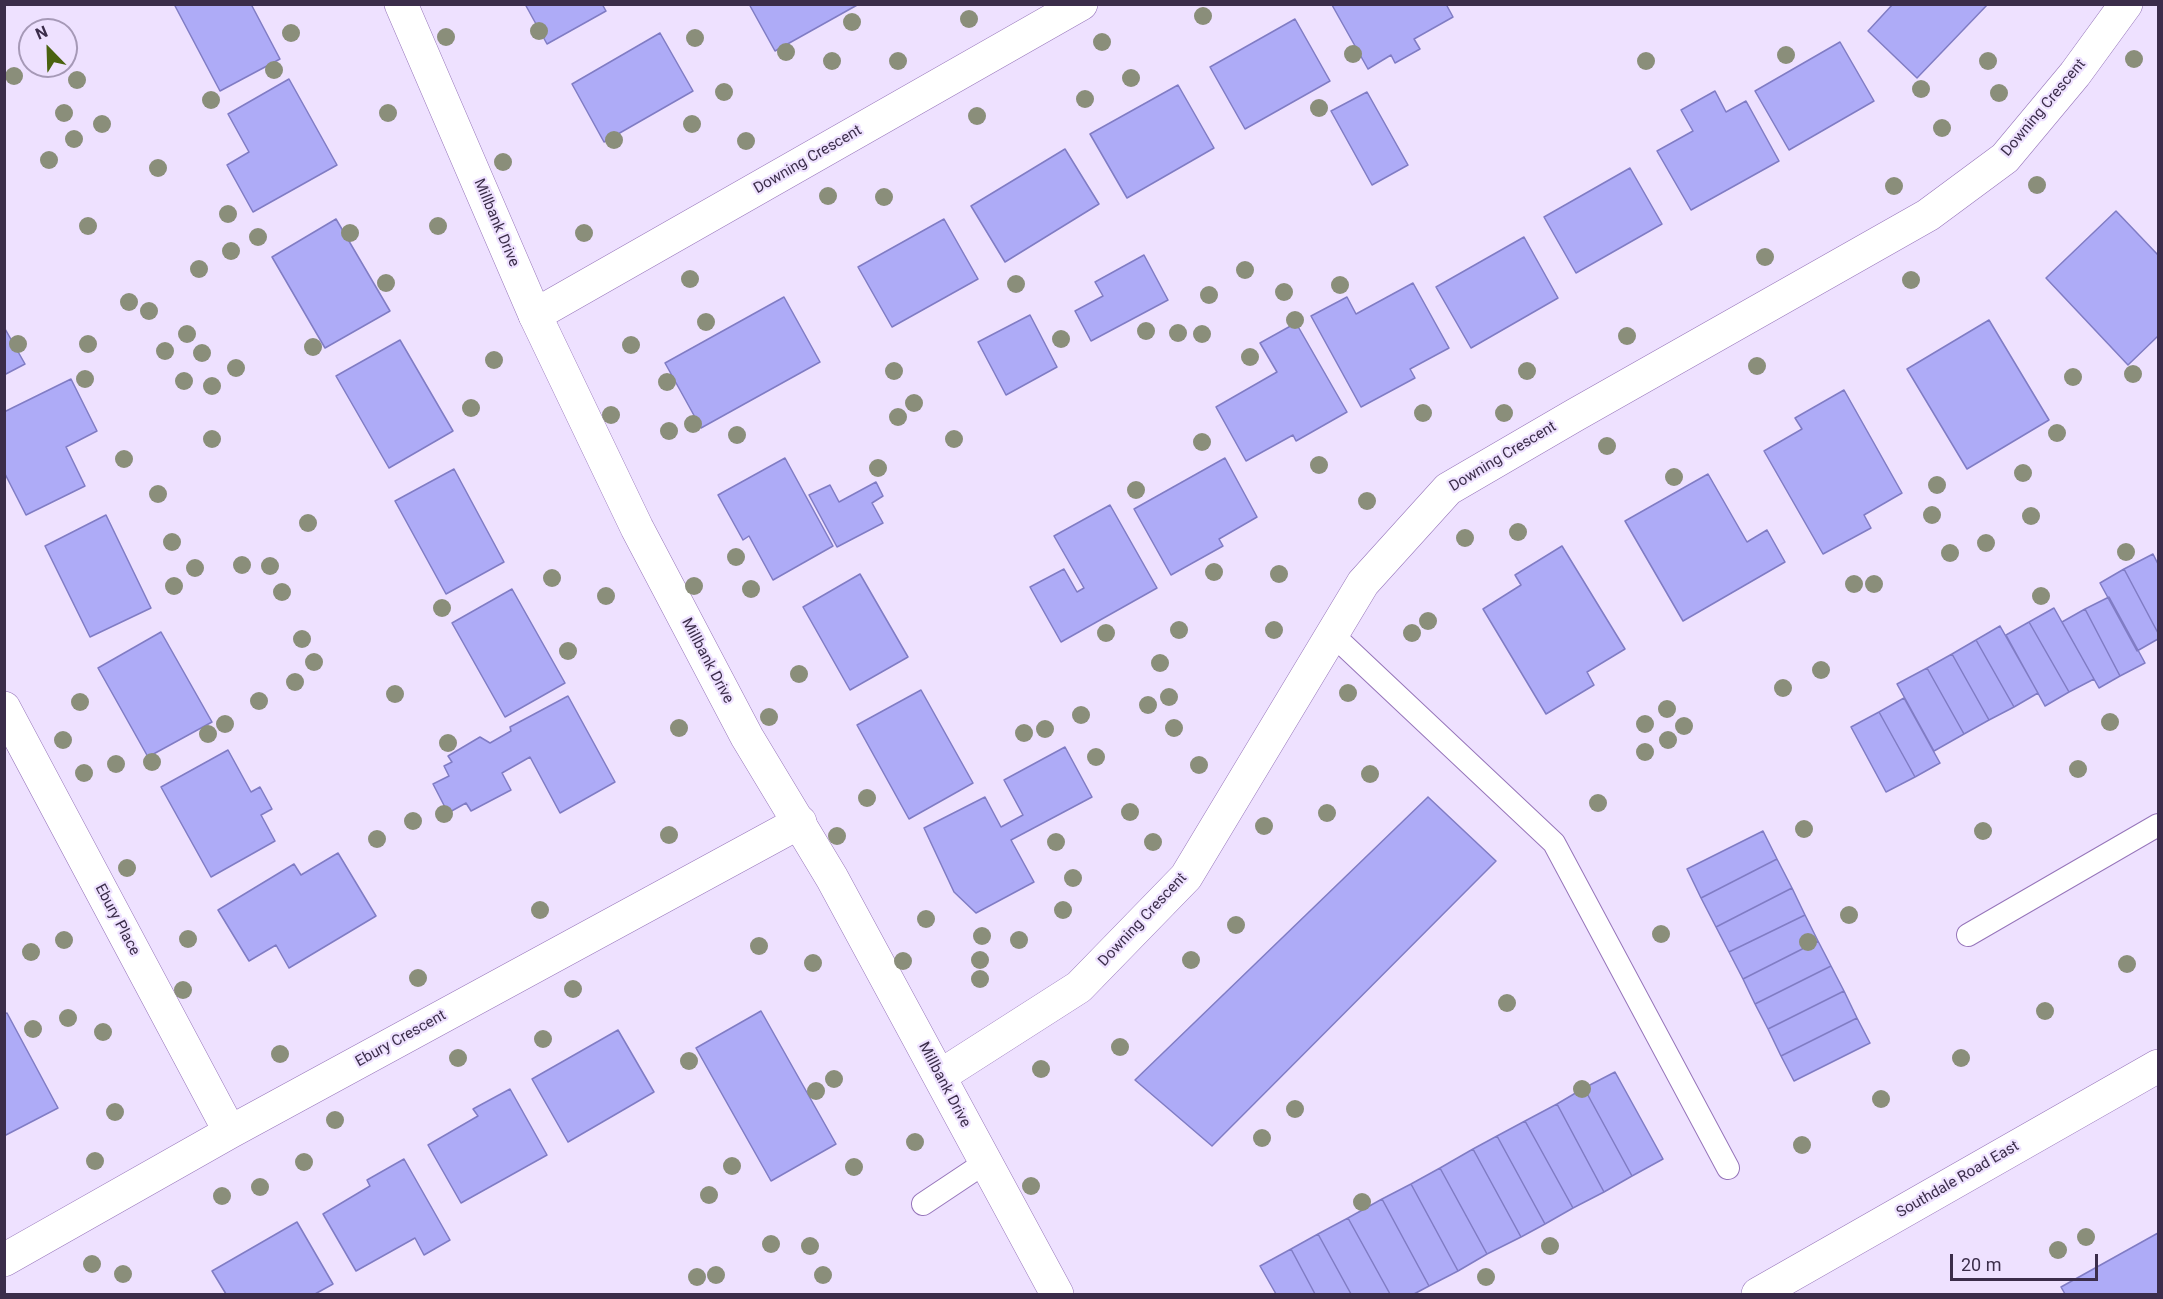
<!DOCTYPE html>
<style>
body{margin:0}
#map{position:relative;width:2163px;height:1299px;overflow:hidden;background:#eee1ff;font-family:Roboto,sans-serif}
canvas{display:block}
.frame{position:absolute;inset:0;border:6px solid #3b2d4a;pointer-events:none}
.north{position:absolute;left:18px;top:18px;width:60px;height:60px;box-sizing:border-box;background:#eee1ff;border:2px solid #a699b7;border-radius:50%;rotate:337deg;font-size:16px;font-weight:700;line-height:24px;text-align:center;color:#3b2d4a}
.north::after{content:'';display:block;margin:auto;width:21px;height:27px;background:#4a620f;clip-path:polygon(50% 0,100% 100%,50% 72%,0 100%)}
.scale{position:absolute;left:1950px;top:1254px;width:148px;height:27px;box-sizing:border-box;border:3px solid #3b2d4a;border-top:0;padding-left:8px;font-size:18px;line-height:21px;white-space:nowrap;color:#3b2d4a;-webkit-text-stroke:4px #eee1ff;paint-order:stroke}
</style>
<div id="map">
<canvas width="2163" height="1299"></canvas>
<div class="frame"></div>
<div class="north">N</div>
<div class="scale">20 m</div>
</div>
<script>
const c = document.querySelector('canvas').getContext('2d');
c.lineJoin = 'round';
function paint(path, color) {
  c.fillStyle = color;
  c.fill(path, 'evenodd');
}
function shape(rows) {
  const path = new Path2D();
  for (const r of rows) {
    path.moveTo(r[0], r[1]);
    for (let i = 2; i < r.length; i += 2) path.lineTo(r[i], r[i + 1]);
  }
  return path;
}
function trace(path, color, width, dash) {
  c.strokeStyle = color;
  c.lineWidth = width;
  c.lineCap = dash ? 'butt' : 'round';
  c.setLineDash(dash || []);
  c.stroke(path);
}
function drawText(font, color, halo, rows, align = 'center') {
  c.font = font + ' Roboto,sans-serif';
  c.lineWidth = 4.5;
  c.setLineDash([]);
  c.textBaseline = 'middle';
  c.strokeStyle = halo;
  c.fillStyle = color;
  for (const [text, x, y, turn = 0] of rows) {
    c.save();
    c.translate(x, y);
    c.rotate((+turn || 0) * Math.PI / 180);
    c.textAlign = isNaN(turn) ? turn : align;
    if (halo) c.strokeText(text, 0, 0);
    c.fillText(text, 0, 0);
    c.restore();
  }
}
const building = shape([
 [174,4,251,4,280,59,220,91,174,4],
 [525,4,602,4,606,11,547,44,525,4],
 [749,4,859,4,775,51,749,4],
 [1446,4,1453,17,1414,39,1420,49,1395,63,1391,55,1368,69,1332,5,1446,4],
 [1893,4,1988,4,1917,78,1868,31,1893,4],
 [1295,19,1330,81,1245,129,1210,67,1295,19],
 [660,33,693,91,604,142,572,84,660,33],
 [1840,42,1874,101,1789,150,1755,91,1840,42],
 [289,79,337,165,253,212,227,165,249,152,228,114,289,79],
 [1178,85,1214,148,1127,198,1090,134,1178,85],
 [1715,91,1726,112,1746,101,1779,161,1691,210,1657,151,1693,131,1681,110,1715,91],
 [1367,92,1408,165,1372,185,1331,111,1367,92],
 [1065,149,1099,204,1005,262,971,206,1065,149],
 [1630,168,1662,224,1576,273,1544,217,1630,168],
 [2116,211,2158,255,2158,336,2128,365,2046,278,2116,211],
 [336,219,390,311,325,348,272,257,336,219],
 [944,219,978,279,892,327,858,267,944,219],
 [1524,237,1558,298,1471,348,1436,287,1524,237],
 [1144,255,1168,300,1091,341,1075,311,1103,296,1095,282,1144,255],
 [1413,283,1449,348,1410,369,1415,378,1361,407,1311,316,1347,297,1356,314,1413,283],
 [784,297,820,362,701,428,665,363,784,297],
 [1030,315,1057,367,1006,395,978,342,1030,315],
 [1989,320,2049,420,1967,469,1907,369,1989,320],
 [1296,323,1347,412,1296,441,1293,435,1246,461,1216,407,1277,372,1260,343,1296,323],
 [4,327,25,364,4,375,4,327],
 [400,340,453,431,389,468,336,376,400,340],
 [71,379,97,431,66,447,85,486,26,515,4,472,4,412,71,379],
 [1844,390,1902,493,1864,515,1871,528,1823,554,1764,451,1802,429,1795,418,1844,390],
 [785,458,833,546,773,580,749,536,743,540,718,495,785,458],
 [1225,458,1257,517,1219,539,1223,546,1171,575,1134,509,1225,458],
 [454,469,504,562,446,594,395,501,454,469],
 [1708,474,1747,542,1767,530,1785,562,1683,621,1625,521,1708,474],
 [876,482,883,496,872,503,883,523,837,547,809,495,830,485,839,502,876,482],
 [1110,505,1157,588,1061,642,1030,587,1064,569,1077,592,1084,588,1054,536,1110,505],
 [106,515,151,608,90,637,45,546,106,515],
 [1562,546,1625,649,1587,672,1594,685,1546,714,1483,609,1521,585,1515,575,1562,546],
 [2153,554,2158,564,2158,633,2124,569,2153,554],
 [2124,569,2158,633,2158,639,2137,651,2100,583,2124,569],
 [860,574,908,657,850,690,803,607,860,574],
 [512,589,565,683,505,717,452,623,512,589],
 [2109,597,2145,663,2120,676,2085,609,2109,597],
 [2054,608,2094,679,2069,692,2029,622,2054,608],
 [2085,609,2120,676,2099,688,2062,622,2085,609],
 [2029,622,2069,692,2045,706,2006,635,2029,622],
 [2000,626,2038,693,2014,707,1976,640,2000,626],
 [161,632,212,722,148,757,98,668,161,632],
 [1976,640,2014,707,1989,720,1952,654,1976,640],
 [1952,654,1989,720,1964,734,1927,668,1952,654],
 [1927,668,1964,734,1934,751,1897,684,1927,668],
 [921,690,973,783,909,819,857,725,921,690],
 [568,696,615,782,560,813,530,757,502,773,511,790,471,811,466,803,448,813,433,784,449,776,444,766,452,762,448,756,480,737,490,743,511,731,510,727,568,696],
 [1904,698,1940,763,1915,777,1879,712,1904,698],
 [1879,712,1915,777,1886,792,1851,727,1879,712],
 [1065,747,1092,797,1011,840,1034,882,976,913,954,892,924,828,985,797,1001,827,1023,815,1004,780,1065,747],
 [228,750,251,792,260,787,272,809,261,815,275,841,211,877,161,787,228,750],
 [1428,797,1496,861,1212,1146,1135,1080,1428,797],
 [1763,831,1777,859,1701,898,1687,869,1763,831],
 [338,853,376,916,289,968,276,945,249,961,218,910,294,864,301,875,338,853],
 [1777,859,1792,888,1716,927,1701,898,1777,859],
 [1792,888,1805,915,1729,952,1716,927,1792,888],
 [1805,915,1818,941,1743,979,1729,952,1805,915],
 [1818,941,1831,966,1755,1004,1743,979,1818,941],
 [1831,966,1844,991,1768,1029,1755,1004,1831,966],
 [1844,991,1857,1018,1781,1056,1768,1029,1844,991],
 [761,1011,836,1144,771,1181,696,1048,761,1011],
 [7,1013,58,1108,4,1136,4,1014,7,1013],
 [1857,1018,1870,1043,1794,1081,1781,1056,1857,1018],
 [618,1030,654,1092,568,1142,532,1079,618,1030],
 [1615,1072,1663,1159,1632,1176,1584,1088,1615,1072],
 [1584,1088,1632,1176,1604,1192,1557,1104,1584,1088],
 [510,1089,547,1155,461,1203,428,1145,478,1116,473,1109,510,1089],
 [1557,1104,1604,1192,1573,1208,1525,1121,1557,1104],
 [1525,1121,1573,1208,1545,1224,1497,1136,1525,1121],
 [1497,1136,1545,1224,1521,1237,1473,1149,1497,1136],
 [1473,1149,1521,1237,1487,1254,1440,1168,1473,1149],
 [404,1159,450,1240,424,1255,415,1238,356,1271,323,1214,370,1186,367,1180,404,1159],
 [1440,1168,1487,1254,1458,1271,1411,1184,1440,1168],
 [1411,1184,1458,1271,1429,1286,1382,1199,1411,1184],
 [1382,1199,1429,1286,1414,1294,1390,1294,1348,1218,1382,1199],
 [1348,1218,1390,1294,1351,1294,1318,1234,1348,1218],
 [297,1222,333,1284,315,1294,226,1294,212,1271,297,1222],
 [2158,1233,2158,1294,2065,1294,2061,1287,2158,1233],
 [1318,1234,1351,1294,1315,1294,1291,1249,1318,1234],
 [1291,1249,1315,1294,1276,1294,1260,1266,1291,1249]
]);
const service = shape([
 [1332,634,1554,843,1728,1168],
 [1968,935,2158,825],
 [923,1204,986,1162]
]);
const minor = shape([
 [535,315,1081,4],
 [4,708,230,1132],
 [940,1076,1079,987,1186,877,1363,583,1448,489,1575,415,1928,215,2005,158,2075,74,2126,4],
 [4,1260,230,1132,800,822]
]);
const tertiary = shape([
 [401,4,535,315,637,528,747,737,832,878,1057,1294]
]);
const secondary = shape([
 [1758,1294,2158,1066]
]);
const trees = [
 [1203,16],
 [969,19],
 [852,22],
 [539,31],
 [291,33],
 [446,37],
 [695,38],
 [1102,42],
 [786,52],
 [1353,54],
 [1786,55],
 [2134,59],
 [832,61],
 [898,61],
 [1646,61],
 [1988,61],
 [274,70],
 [14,76],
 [1131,78],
 [77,80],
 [1921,89],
 [724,92],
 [1999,93],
 [1085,99],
 [211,100],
 [1319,108],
 [64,113],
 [388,113],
 [977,116],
 [102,124],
 [692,124],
 [1942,128],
 [74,139],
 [614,140],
 [746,141],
 [49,160],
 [503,162],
 [158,168],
 [2037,185],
 [1894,186],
 [828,196],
 [884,197],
 [228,214],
 [88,226],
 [438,226],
 [350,233],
 [584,233],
 [258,237],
 [231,251],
 [1765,257],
 [199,269],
 [1245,270],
 [690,279],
 [1911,280],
 [386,283],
 [1016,284],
 [1340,285],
 [1284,292],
 [1209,295],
 [129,302],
 [149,311],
 [1295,320],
 [706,322],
 [1146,331],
 [1178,333],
 [187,334],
 [1202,334],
 [1627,336],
 [1061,339],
 [18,344],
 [88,344],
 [631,345],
 [313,347],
 [165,351],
 [202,353],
 [1250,357],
 [494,360],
 [1757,366],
 [236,368],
 [894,371],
 [1527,371],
 [2133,374],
 [2073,377],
 [85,379],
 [184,381],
 [667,382],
 [212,386],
 [914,403],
 [471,408],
 [1423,413],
 [1504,413],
 [611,415],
 [898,417],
 [693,424],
 [669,431],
 [2057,433],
 [737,435],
 [212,439],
 [954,439],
 [1202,442],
 [1607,446],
 [124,459],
 [1319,465],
 [878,468],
 [2023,473],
 [1674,477],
 [1937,485],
 [1136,490],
 [158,494],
 [1367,501],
 [1932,515],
 [2031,516],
 [308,523],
 [1518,532],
 [1465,538],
 [172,542],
 [1986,543],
 [2126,552],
 [1950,553],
 [736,557],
 [242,565],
 [270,566],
 [195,568],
 [1214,572],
 [1279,574],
 [552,578],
 [1854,584],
 [1874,584],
 [174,586],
 [694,586],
 [751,589],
 [282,592],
 [606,596],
 [2041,596],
 [442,608],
 [1428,621],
 [1179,630],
 [1274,630],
 [1106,633],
 [1412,633],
 [302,639],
 [568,651],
 [314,662],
 [1160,663],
 [1821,670],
 [799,674],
 [295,682],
 [1783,688],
 [1348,693],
 [395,694],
 [1169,697],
 [259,701],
 [80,702],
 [1148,705],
 [1667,709],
 [1081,715],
 [769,717],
 [2110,722],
 [225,724],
 [1645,724],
 [1684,726],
 [679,728],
 [1174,728],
 [1045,729],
 [1024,733],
 [208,734],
 [63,740],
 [1668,740],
 [448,743],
 [1645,752],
 [1096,757],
 [152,762],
 [116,764],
 [1199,765],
 [2078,769],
 [84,773],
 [1370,774],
 [867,798],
 [1598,803],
 [1130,812],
 [1327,813],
 [444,814],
 [413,821],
 [1264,826],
 [1804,829],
 [1983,831],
 [669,835],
 [837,836],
 [377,839],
 [1056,842],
 [1153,842],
 [127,868],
 [1073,878],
 [540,910],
 [1063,910],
 [1849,915],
 [926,919],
 [1236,925],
 [1661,934],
 [982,936],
 [188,939],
 [64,940],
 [1019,940],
 [1808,942],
 [759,946],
 [31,952],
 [980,960],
 [1191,960],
 [903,961],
 [813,963],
 [2127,964],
 [418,978],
 [980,979],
 [573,989],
 [183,990],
 [1507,1003],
 [2045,1011],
 [68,1018],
 [33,1029],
 [103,1032],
 [543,1039],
 [1120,1047],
 [280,1054],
 [458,1058],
 [1961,1058],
 [689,1061],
 [1041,1069],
 [834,1079],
 [1582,1089],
 [816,1091],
 [1881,1099],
 [1295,1109],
 [115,1112],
 [335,1120],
 [1262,1138],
 [915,1142],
 [1802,1145],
 [95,1161],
 [304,1162],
 [732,1166],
 [854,1167],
 [1031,1186],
 [260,1187],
 [709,1195],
 [222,1196],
 [1362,1202],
 [2086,1237],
 [771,1244],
 [810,1246],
 [1550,1246],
 [2058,1250],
 [92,1264],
 [123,1274],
 [716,1275],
 [823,1275],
 [697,1277],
 [1486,1277]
];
const streetNames = [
 ["Downing Crescent",2044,108,-50],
 ["Downing Crescent",808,160,-30],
 ["Millbank Drive",496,223,67],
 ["Downing Crescent",1503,457,-31],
 ["Millbank Drive",707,661,62],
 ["Ebury Place",117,920,62],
 ["Downing Crescent",1143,920,-47],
 ["Ebury Crescent",401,1039,-29],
 ["Millbank Drive",944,1085,62],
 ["Southdale Road East",1958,1180,-30]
];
paint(building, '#aeabf7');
trace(building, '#807cc4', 1.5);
trace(service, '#9675ba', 24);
trace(minor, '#9675ba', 34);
trace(tertiary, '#9675ba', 34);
trace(secondary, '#9675ba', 34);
trace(service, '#fff', 22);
trace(minor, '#fff', 33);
trace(tertiary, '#fff', 33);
trace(secondary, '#fff', 33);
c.fillStyle = '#8a8e7a';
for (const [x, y] of trees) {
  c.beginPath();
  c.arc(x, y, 9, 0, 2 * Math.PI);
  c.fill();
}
drawText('15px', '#3b2d4a', '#eee1ff', streetNames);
</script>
